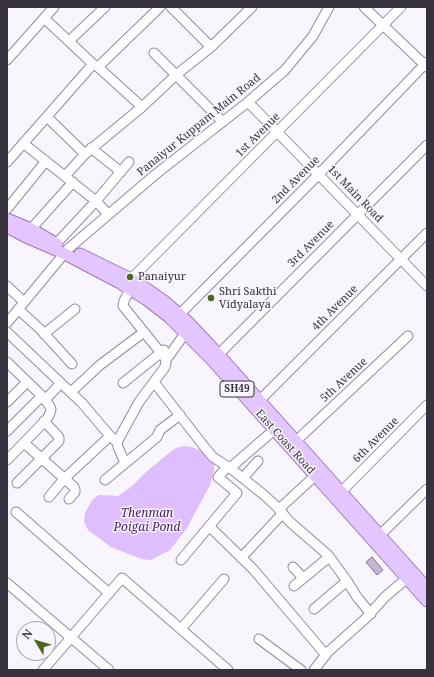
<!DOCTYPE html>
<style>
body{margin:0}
#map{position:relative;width:434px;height:677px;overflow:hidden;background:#f8f5fc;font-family:"Noto Serif",serif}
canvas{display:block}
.frame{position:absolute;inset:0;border:8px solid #38323e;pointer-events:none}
.north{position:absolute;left:16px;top:621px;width:40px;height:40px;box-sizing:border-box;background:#f8f5fc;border:1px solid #aba7b0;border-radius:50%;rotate:308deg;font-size:11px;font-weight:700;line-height:16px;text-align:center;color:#38323e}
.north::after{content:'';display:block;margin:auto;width:14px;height:18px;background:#4d681b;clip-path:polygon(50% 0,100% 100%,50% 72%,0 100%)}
</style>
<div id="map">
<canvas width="434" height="677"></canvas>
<div class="frame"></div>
<div class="north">N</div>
</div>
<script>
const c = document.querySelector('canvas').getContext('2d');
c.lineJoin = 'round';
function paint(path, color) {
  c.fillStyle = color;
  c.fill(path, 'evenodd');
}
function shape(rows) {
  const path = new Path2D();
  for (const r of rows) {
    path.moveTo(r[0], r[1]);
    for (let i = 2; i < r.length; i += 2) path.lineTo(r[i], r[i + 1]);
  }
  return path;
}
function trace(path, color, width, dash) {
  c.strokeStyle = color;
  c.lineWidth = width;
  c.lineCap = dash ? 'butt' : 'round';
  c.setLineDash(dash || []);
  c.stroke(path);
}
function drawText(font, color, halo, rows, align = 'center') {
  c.font = font + ' "Noto Serif",serif';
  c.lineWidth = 3;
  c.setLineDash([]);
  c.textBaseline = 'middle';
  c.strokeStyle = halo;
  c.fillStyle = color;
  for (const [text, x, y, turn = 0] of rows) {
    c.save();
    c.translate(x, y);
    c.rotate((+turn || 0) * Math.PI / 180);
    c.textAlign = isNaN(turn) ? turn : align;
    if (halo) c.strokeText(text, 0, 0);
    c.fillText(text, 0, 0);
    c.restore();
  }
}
const water = shape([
 [184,446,192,447,202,451,214,463,214,471,210,485,187,528,170,550,151,560,141,559,111,547,88,530,84,522,85,513,93,499,99,495,118,496,132,486,146,472,169,453,176,448]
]);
const building = shape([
 [372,557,383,570,377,575,366,562,372,557]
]);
const minor = shape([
 [171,7,211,47],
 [364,7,427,67],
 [44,18,93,64,98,67,142,107],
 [69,41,105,7],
 [154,53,223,122],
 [7,60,54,7],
 [98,67,160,7],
 [248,102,427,286],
 [47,117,85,154],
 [23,143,96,201,108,214],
 [91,148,121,172],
 [7,162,93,64],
 [65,176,85,154,142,107,176,75,211,47,252,7],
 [7,209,46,161],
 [31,229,73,182],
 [56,244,96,201,129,162],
 [131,279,401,7],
 [7,286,24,302],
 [18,309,40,329,72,364],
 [180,314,319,174,427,62],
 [7,323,68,249,156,174,248,102,285,70,313,36,329,7],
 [7,332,82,403,110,436,117,442],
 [44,334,75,309],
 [215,358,427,145],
 [166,360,186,332],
 [7,362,42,396,49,405,51,409,50,413,47,419,7,460],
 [154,382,206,449,213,457,234,471,264,495,276,506,290,522,328,555,347,581,357,597,371,614],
 [123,383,164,350],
 [71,392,100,365,144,332],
 [45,400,61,383],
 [260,400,427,233],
 [7,402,27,382],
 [7,431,42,396],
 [296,441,408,336],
 [24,443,74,487,75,490,75,492,69,499],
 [125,463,118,447,117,442,139,402,165,367,166,362,165,358,123,306,124,301,130,289],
 [230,468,274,430],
 [243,478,258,461],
 [105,480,157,437,160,430,180,415],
 [17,483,59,441,59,438,58,436,44,421],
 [341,492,427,405],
 [49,497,64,479,110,436],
 [279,509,316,475],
 [16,512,109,593],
 [209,526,253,569,326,655],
 [380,535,427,489],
 [241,558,283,513],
 [181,560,237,493,218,477,228,466],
 [293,567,303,578],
 [7,583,109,670],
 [294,586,329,557],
 [314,609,347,581],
 [181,629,224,579],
 [259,639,301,670],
 [43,670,122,578,228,670],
 [314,670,328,652,365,619,385,597,407,578]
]);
const major = shape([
 [7,219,31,229,57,244],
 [7,227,26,237,63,253,120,283,147,300,169,317,212,360,427,601],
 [80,254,137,282,164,301,189,323,218,354,427,588]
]);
const markers = [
 [130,277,4,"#4d681b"],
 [211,298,4,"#4d681b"]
];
const shields = [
 [237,389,34]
];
const shieldNames = [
 ["SH49",237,389]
];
const streetNames = [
 ["Panaiyur Kuppam Main Road",199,125,-39],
 ["1st Avenue",258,135,-45],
 ["2nd Avenue",296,180,-45],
 ["1st Main Road",355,194,46],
 ["3rd Avenue",311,244,-45],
 ["4th Avenue",335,308,-45],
 ["5th Avenue",344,380,-43],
 ["6th Avenue",376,440,-45],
 ["East Coast Road",285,442,48]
];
const poiNames = [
 ["Panaiyur",138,277],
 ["Shri Sakthi",219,292],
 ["Vidyalaya",219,305]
];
const waterNames = [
 ["Thenman",147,514],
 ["Poigai Pond",147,528]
];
paint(water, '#debefe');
paint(building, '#c4b5d4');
trace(building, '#827390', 1);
trace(minor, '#9788a6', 11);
trace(major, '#9b7abb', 13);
trace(minor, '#fff', 9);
trace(major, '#e3c6fe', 11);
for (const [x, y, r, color] of markers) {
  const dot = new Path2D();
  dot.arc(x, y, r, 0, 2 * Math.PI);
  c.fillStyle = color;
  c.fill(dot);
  trace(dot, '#f8f5fc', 1.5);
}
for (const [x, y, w] of shields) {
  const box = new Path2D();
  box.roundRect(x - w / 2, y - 8, w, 16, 3);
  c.fillStyle = '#f8f5fc';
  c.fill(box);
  trace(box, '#38323e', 1);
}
drawText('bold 10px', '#38323e', null, shieldNames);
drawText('11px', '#38323e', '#f8f5fc', streetNames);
drawText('11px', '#38323e', '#f8f5fc', poiNames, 'left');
drawText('italic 12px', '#4a2069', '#f8f5fc', waterNames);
</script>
